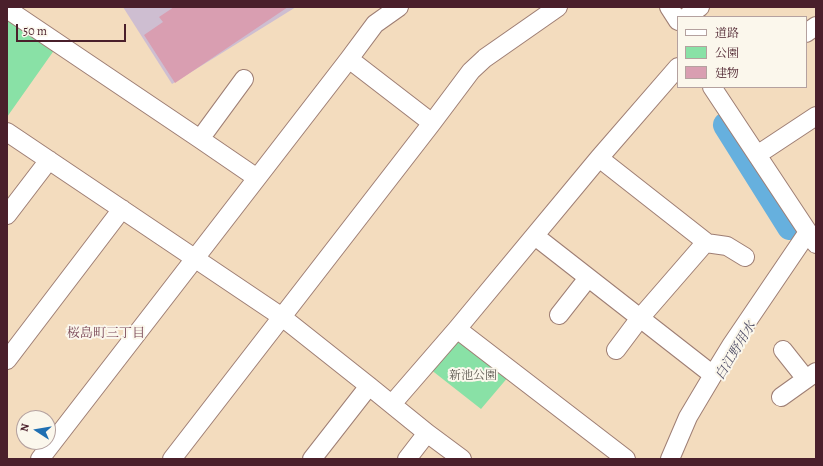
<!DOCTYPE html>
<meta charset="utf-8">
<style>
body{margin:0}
#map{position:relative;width:823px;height:466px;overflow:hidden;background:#f3dcbe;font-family:Alegreya,"Noto Serif JP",serif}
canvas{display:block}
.frame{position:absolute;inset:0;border:8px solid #4a1f2b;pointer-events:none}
.legend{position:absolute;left:677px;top:16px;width:130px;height:72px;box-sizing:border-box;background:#fbf7ec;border:1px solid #b4a19f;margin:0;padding:5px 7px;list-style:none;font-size:12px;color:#4a1f2b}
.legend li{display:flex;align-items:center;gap:8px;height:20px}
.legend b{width:20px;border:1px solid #b4a19f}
.north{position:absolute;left:16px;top:410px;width:40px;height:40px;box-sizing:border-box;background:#fbf7ec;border:1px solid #b4a19f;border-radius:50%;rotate:282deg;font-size:11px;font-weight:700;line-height:16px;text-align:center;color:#4a1f2b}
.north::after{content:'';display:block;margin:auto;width:14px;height:18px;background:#1f6fb2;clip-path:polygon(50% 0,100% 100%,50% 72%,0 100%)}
.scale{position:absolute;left:16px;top:24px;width:110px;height:18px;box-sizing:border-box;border:2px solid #4a1f2b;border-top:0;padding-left:5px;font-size:12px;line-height:14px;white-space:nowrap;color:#4a1f2b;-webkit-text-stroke:3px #fbf7ec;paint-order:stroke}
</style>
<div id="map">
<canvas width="823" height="466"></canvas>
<div class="frame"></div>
<ul class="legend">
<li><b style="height:5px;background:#fff"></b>道路</li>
<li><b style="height:11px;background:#89e1a6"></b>公園</li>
<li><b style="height:11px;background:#d99eb1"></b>建物</li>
</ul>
<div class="north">N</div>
<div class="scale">50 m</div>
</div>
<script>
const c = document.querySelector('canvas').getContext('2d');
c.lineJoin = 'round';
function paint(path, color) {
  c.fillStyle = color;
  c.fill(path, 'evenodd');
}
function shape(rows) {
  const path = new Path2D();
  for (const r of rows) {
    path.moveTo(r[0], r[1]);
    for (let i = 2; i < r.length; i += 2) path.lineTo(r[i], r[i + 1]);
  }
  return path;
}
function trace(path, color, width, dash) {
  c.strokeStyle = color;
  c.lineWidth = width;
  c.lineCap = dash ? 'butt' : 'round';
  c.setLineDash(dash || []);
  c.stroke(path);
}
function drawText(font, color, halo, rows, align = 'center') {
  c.font = font + ' Alegreya,"Noto Serif JP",serif';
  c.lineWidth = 4;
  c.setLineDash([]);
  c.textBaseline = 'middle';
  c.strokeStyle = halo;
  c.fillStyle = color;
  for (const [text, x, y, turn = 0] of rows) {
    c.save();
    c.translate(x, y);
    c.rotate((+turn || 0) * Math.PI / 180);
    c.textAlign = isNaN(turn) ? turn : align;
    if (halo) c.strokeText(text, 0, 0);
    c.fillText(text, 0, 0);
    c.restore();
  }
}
const industrial = shape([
 [123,7,296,7,172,84]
]);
const green = shape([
 [7,16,55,49,7,117],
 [455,340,462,340,509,376,481,409,430,369]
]);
const river = shape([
 [726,125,790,227]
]);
const building = shape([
 [174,7,288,7,175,83,144,35,163,22,159,17]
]);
const minor = shape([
 [669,7,678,21],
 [7,9,200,139,257,178],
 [686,17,700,7],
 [806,33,816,26],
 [349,59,432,123],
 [712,87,816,244],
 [7,132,282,317,369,386,427,433,462,459],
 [200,139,244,79],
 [757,155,816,116],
 [599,158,706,242,640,318,616,350],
 [7,215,49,160],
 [535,236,713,375,688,417,670,459],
 [706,243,727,246,745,257],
 [559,315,588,278],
 [457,329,626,459],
 [783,350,806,379],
 [7,360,122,209],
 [713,375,732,344,808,232],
 [781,397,816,372],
 [392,404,457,329,599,158,678,67],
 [40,459,349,59,375,24,399,7],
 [172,459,432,123,471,71,485,58,558,7],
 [312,459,369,386],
 [407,459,427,433]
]);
const parkNames = [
 ["新池公園",473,376]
];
const neighbourhoodNames = [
 ["桜島町三丁目",106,334]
];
const waterNames = [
 ["白江野用水",736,351,-59]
];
paint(industrial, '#cebed1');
paint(green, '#89e1a6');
trace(river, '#66b0de', 26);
paint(building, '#d99eb1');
trace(minor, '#9e7e74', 20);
trace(minor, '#fff', 18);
drawText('12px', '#5d5950', '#fbf7ec', parkNames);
drawText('13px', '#7c4b5a', '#fbf7ec', neighbourhoodNames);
drawText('italic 13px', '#54526a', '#fbf7ec', waterNames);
</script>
